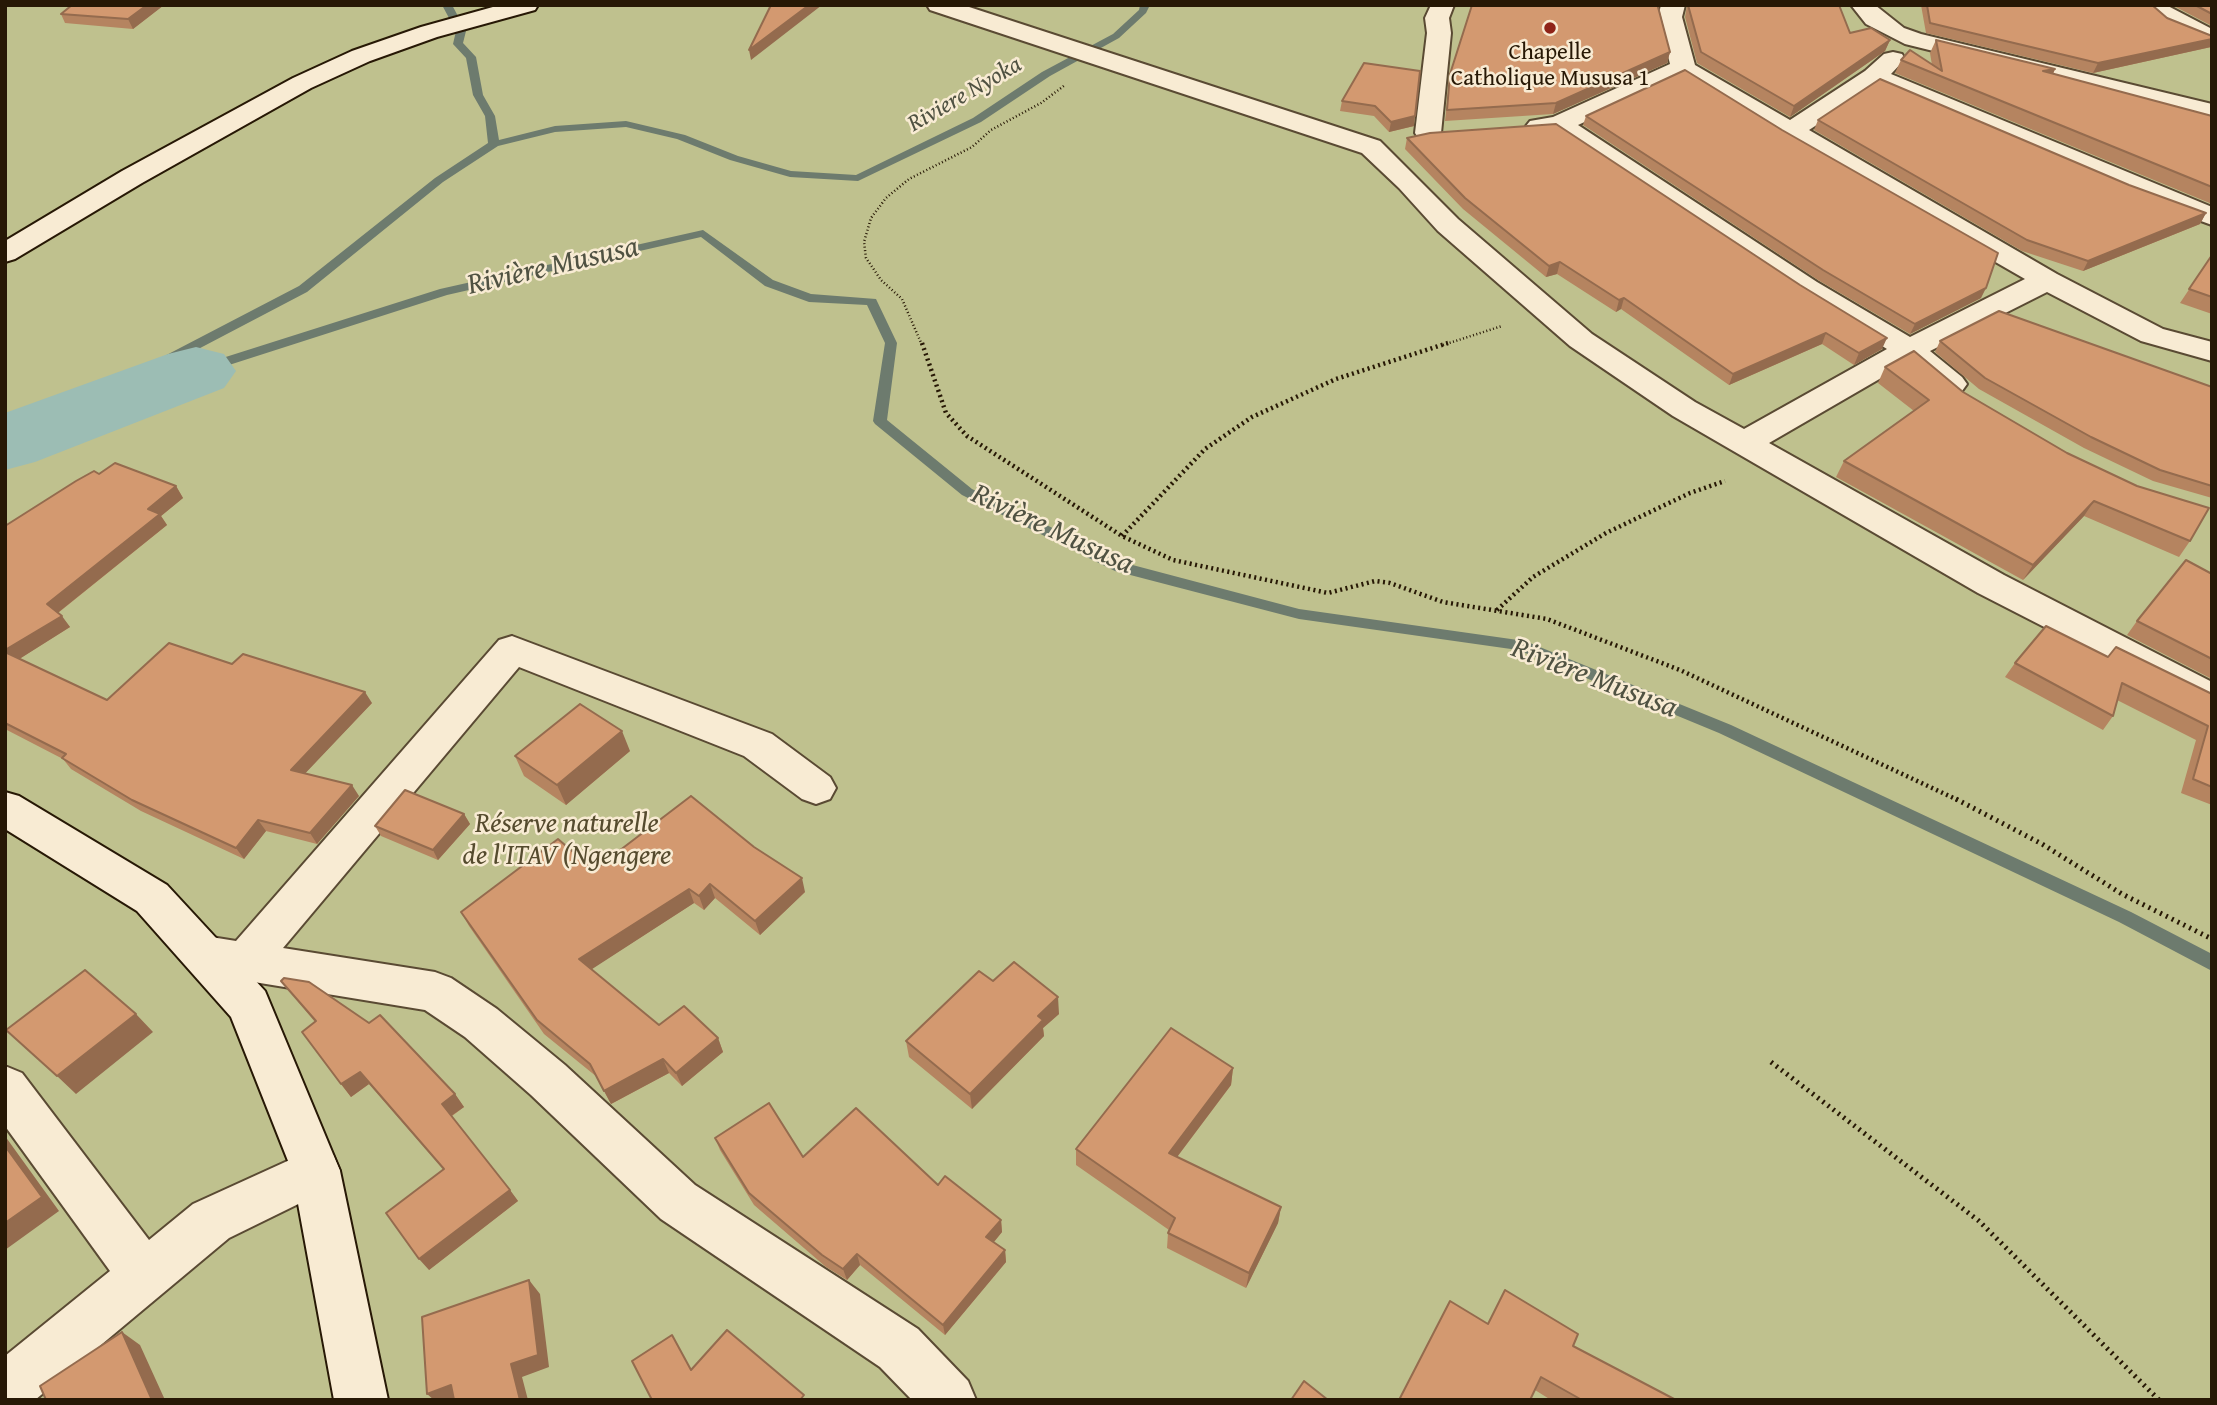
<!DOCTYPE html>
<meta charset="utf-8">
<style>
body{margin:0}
#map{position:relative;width:2217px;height:1405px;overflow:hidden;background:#f5e0bc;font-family:"Gentium Book Plus",serif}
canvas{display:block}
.frame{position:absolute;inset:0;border:7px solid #271805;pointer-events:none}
</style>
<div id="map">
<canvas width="2217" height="1405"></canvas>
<div class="frame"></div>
</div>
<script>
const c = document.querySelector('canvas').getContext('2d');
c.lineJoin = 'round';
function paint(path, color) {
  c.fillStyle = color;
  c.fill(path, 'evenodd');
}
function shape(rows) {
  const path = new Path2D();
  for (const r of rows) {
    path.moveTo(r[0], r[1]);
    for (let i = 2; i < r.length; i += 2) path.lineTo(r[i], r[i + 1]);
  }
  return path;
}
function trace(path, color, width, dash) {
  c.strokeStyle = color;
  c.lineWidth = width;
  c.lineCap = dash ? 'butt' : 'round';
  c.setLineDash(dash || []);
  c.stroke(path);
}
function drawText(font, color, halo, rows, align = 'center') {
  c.font = font + ' "Gentium Book Plus",serif';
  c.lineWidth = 5;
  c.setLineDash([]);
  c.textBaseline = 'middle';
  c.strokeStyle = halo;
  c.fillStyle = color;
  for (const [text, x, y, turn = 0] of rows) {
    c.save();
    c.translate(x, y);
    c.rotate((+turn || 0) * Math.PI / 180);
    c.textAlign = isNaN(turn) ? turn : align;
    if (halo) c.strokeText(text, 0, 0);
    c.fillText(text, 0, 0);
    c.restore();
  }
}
const green = shape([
 [5,5,2212,5,2212,1400,5,1400]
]);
const stream = shape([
 [442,5,452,5,466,31,463,43,476,57,483,95,495,116,499,140,555,126,626,121,685,135,738,156,791,171,856,175,973,118,1042,72,1113,34,1139,10,1140,5,1150,5,1146,13,1119,38,1050,76,981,122,858,181,790,177,730,160,677,139,626,127,555,132,498,146,443,182,307,292,19,443,9,443,9,437,299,286,435,178,488,143,485,116,473,95,466,58,453,44,456,31,442,5],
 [703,230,773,280,811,294,876,299,897,343,887,420,972,489,1125,563,1299,609,1525,641,1731,725,2131,912,2212,954,2212,971,2119,922,1719,733,1518,650,1299,619,1115,571,962,495,875,424,873,421,885,343,867,305,809,302,765,286,701,237,447,295,201,374,196,375,190,371,191,368,440,289,703,230]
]);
const river = shape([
 [196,347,224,354,236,371,224,388,35,462,5,470,5,413,168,354,196,347]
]);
const pathFar2 = shape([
 [922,345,902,299,881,280,866,258,864,242,871,218,886,198,909,179,972,147,991,130,1041,103,1065,85],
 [1443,345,1502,326]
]);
const pathFar1 = shape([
 [922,343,946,413,967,436,1122,536,1173,560,1328,593,1375,581,1390,583,1443,602,1547,619,1680,670,1960,801],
 [1122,536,1205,449,1252,417,1336,379,1448,343],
 [1497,610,1533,577,1606,533,1690,493,1725,481]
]);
const path = shape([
 [1956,799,2042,844,2122,894,2212,939],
 [1771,1062,1979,1221,2159,1400]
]);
const street = shape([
 [927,5,963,5,1380,141,1458,219,1592,334,1695,402,1744,429,1887,349,1797,294,1554,132,1539,134,1530,131,1526,126,1530,121,1553,117,1670,64,1658,17,1661,5,1685,5,1682,17,1695,65,1790,120,1865,71,1884,54,1893,52,1902,54,1905,59,1891,74,2212,207,2212,225,2124,193,1876,86,1809,130,2057,274,2163,329,2212,342,2212,361,2141,341,2047,292,1930,351,1962,377,1967,384,1962,391,1951,394,1940,391,1907,363,1769,443,2004,575,2212,682,2212,713,1978,593,1673,416,1570,346,1438,231,1399,188,1362,153,930,10,927,5],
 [1682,77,1780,138,2025,279,1910,337,1817,282,1578,125,1682,77],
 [1431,5,1454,5,1449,18,1451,33,1441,133,1437,139,1428,141,1419,139,1415,133,1427,33,1425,18,1431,5],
 [1851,5,1875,5,1904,28,1921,34,2212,104,2212,120,1905,44,1866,24,1851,5],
 [2139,5,2166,5,2212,29,2212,45,2164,25,2139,5],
 [512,636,772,734,830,777,836,788,830,799,816,804,802,799,744,756,519,667,283,948,435,972,451,978,497,1009,565,1065,695,1185,918,1329,968,1381,976,1400,912,1400,880,1367,661,1219,531,1095,465,1037,425,1010,205,974,189,968,183,955,189,942,205,936,236,941,499,640,512,636],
 [5,1066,22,1073,149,1240,193,1204,316,1148,333,1155,340,1171,333,1187,229,1238,35,1400,5,1400,5,1356,110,1271,5,1126,5,1066]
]);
const secondary = shape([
 [500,5,538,5,535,10,437,37,370,61,311,88,142,183,15,259,5,262,5,241,122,171,293,78,352,51,421,27,500,5],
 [5,792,19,796,167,885,265,991,340,1171,388,1400,334,1400,292,1171,231,1017,137,911,5,829,5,792]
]);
const wall = shape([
 [72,5,164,5,133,29,65,23,61,14],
 [1687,5,1839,5,1850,33,1890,40,1885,51,1790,117,1697,63,1685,17],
 [1921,5,2152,5,2167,18,2211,47,2093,73,1926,33],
 [2172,5,2212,5,2212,26],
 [1659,8,1670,52,1667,63,1553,114,1445,121,1450,74],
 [1936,40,2055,69,2053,74,2212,116,2212,204,1895,73,1901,60,1932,65,1930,53],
 [1364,63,1414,126,1389,132,1374,116,1340,111,1342,101],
 [1586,116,1981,298,1910,334,1818,280,1583,125],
 [1818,120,2129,185,2206,213,2200,224,2083,271,2022,251,1814,130],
 [1407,138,1882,349,1854,365,1822,344,1729,385,1621,309,1616,312,1557,274,1546,277,1463,209,1405,149],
 [2212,255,2212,314,2180,303],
 [1940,341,2212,387,2212,498,2153,481,2084,448,1979,389,1935,352],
 [1885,367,1963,392,2190,541,2179,557,2084,516,2023,580,1836,477,1844,461,1914,411,1878,383],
 [99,474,176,486,183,498,161,516,167,525,58,613,70,627,19,659,107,700,232,664,372,703,305,773,359,796,317,844,266,831,244,859,141,811,71,769,63,759,5,729,5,526],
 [2212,574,2212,679,2127,635,2137,621],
 [2108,657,2212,694,2212,805,2181,793,2196,740,2117,700,2113,716,2103,730,2005,677,2015,663],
 [630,751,566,805,524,776,515,756],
 [464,814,470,824,438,860,381,836,375,826],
 [594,870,805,892,760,935,715,898,704,910,694,903,591,969,659,1025,718,1038,723,1052,682,1086,669,1073,611,1104,597,1077,544,1034,469,926,461,912],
 [281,981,455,1094,464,1107,452,1116,518,1201,429,1270,444,1170,369,1084,351,1097,341,1084,315,1022],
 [993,981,1059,1014,1043,1028,1044,1036,972,1109,909,1057,906,1041],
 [1233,1068,1231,1085,1177,1157,1281,1207,1278,1223,1246,1288,1167,1248,1168,1233,1169,1230,1076,1165,1076,1149],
 [715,1138,803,1157,938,1185,1001,1220,1002,1232,994,1242,1005,1250,1006,1262,945,1335,860,1265,847,1280,826,1267,754,1205,720,1150],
 [1487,1324,1573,1346,1676,1400,1551,1400,1535,1390]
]);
const shadedWall = shape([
 [147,5,164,5,133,29,128,19],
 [809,5,822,5,751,60,749,50],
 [2212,39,2211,47,2093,73,2098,63],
 [1890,40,1885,51,1790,117,1794,106],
 [1670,52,1667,63,1553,114,1556,103],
 [2055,69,2049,82,2043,71],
 [1415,116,1414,126,1389,132,1391,122],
 [2206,213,2200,224,2083,271,2088,261],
 [1560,262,1557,274,1546,277,1549,266],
 [1986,288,1981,298,1910,334,1915,324],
 [1624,298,1621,309,1616,312,1619,300],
 [1826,333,1822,344,1729,385,1733,374],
 [1887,338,1882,349,1854,365,1859,353],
 [176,486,183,498,161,516,167,525,55,615,47,604,148,509],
 [2094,501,2084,516,2023,580,2033,565],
 [62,616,70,627,13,663,5,653,5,650],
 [365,692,372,703,298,781,291,770],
 [622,731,630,751,566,805,557,785],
 [352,785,359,796,317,844,310,833],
 [464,814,470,824,438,860,433,850],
 [258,820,266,831,244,859,236,848],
 [802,878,805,892,760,935,755,921],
 [710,884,715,898,704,910,699,896],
 [689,889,694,903,586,973,579,959],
 [1058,997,1059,1014,1043,1028,1044,1036,972,1109,970,1094,1038,1016],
 [136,1014,153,1032,76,1094,57,1076],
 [718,1038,723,1052,682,1086,676,1073],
 [663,1059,669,1073,611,1104,604,1091],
 [1233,1068,1231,1085,1168,1169,1169,1153],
 [360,1072,369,1084,351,1097,341,1084],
 [455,1094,464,1107,451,1116,442,1104],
 [5,1136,59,1211,5,1250],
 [510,1190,518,1201,429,1270,419,1259],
 [1281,1207,1278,1223,1246,1288,1249,1273],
 [1001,1220,1002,1232,988,1249,986,1237],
 [1005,1250,1006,1262,945,1335,943,1325],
 [857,1254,860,1265,847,1280,843,1269],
 [529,1280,540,1294,549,1367,522,1377,528,1400,520,1400,511,1364],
 [122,1332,140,1345,165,1400,152,1400],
 [451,1385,457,1400,434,1400,427,1394]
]);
const building = shape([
 [72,5,147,5,128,19,61,14,72,5],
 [771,5,809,5,749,50,771,5],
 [1472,5,1659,5,1658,7,1670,52,1556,103,1447,110,1450,74,1472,5],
 [1688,5,1839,5,1850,33,1871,28,1890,40,1794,106,1701,52,1688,5],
 [1927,5,2152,5,2167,18,2212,36,2212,39,2098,63,1930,23,1927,5],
 [2195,5,2212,5,2212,14,2195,5],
 [1936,40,2055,69,2043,71,2212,116,2212,187,1901,60,1910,50,1942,71,1936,40],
 [1364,63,1420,71,1415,116,1391,122,1375,106,1342,101,1364,63],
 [1685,70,1782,130,1998,253,1986,288,1915,324,1823,270,1586,116,1685,70],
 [1880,79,2129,185,2206,213,2088,261,2027,240,1818,120,1880,79],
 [1556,124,1800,285,1887,338,1859,353,1826,333,1733,374,1624,298,1619,300,1560,262,1549,266,1465,198,1407,138,1430,133,1556,124],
 [2212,255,2212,297,2189,289,2212,255],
 [1999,311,2212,387,2212,486,2160,470,2091,437,1985,378,1940,341,1999,311],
 [1914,351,1963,392,2067,453,2137,486,2209,508,2190,541,2094,501,2033,565,1844,461,1929,400,1885,367,1914,351],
 [115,463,176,486,148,509,160,514,47,604,62,616,5,650,5,526,76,481,94,471,99,474,115,463],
 [2186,560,2212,574,2212,659,2137,621,2186,560],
 [2046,626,2108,657,2116,647,2212,694,2212,787,2193,779,2208,726,2122,683,2113,716,2015,663,2046,626],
 [169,643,232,664,243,654,365,692,291,770,352,785,310,833,258,820,236,848,132,800,62,758,66,754,5,723,5,652,107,700,169,643],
 [580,704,622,731,557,785,515,756,580,704],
 [405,790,464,814,433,850,375,826,405,790],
 [691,796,754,847,802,878,755,921,710,884,699,896,689,889,579,959,659,1025,684,1006,718,1038,676,1073,663,1059,604,1091,590,1064,537,1020,461,912,558,839,594,870,691,796],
 [1014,962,1058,997,1038,1016,1043,1020,970,1094,906,1041,979,971,993,981,1014,962],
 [85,970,136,1014,57,1076,6,1030,85,970],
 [284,978,309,982,369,1023,380,1015,455,1094,442,1104,510,1190,419,1259,386,1213,444,1169,360,1072,341,1084,302,1032,316,1021,281,981,284,978],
 [1171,1028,1233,1068,1169,1153,1281,1207,1249,1273,1168,1233,1175,1218,1076,1149,1171,1028],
 [769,1103,803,1157,856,1108,938,1185,945,1176,1001,1220,986,1237,1005,1250,943,1325,857,1254,843,1269,822,1255,749,1193,715,1138,769,1103],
 [5,1146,42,1197,5,1223,5,1146],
 [529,1280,538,1355,511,1364,520,1400,454,1400,451,1385,427,1394,422,1317,529,1280],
 [1505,1290,1578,1334,1573,1346,1676,1400,1582,1400,1541,1377,1530,1400,1399,1400,1450,1301,1488,1324,1505,1290],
 [727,1330,804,1395,800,1400,652,1400,632,1361,672,1335,691,1370,727,1330],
 [122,1332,152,1400,46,1400,40,1386,122,1332],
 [1304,1381,1328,1400,1291,1400,1304,1381]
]);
const markers = [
 [1550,28,7,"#8f2418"]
];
const farPoinames = [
 ["Chapelle",1550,53],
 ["Catholique Mususa 1",1550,79]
];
const farWaternames = [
 ["Riviere Nyoka",965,95,-30]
];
const parkNames = [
 ["Réserve naturelle",567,825],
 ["de l'ITAV (Ngengere",567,857]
];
const waterNames = [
 ["Rivière Mususa",553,267,-13],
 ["Rivière Mususa",1052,530,25],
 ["Rivière Mususa",1594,679,21]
];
paint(green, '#bfc18e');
paint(stream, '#6d7b6e');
paint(river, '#9cbdb4');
trace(street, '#5a4a33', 4);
trace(secondary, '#271805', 4);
trace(pathFar2, '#271805', 2.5, [1, 2.5]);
trace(pathFar1, '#271805', 4.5, [2, 3.5]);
trace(path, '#271805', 5, [2, 4.5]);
paint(street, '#f8ebd3');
paint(secondary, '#f8ebd3');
paint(wall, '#b58460');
paint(shadedWall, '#946b4e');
paint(building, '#d39970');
trace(building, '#946b4e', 2);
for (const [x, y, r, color] of markers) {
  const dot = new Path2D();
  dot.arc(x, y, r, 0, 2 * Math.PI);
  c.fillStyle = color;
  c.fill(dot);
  trace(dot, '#f8ebd3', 2.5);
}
drawText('23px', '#271805', '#f8ebd3', farPoinames);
drawText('italic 24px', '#505242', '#f8ebd3', farWaternames);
drawText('italic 28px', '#554b2e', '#f8ebd3', parkNames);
drawText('italic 30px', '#505242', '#f8ebd3', waterNames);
</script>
